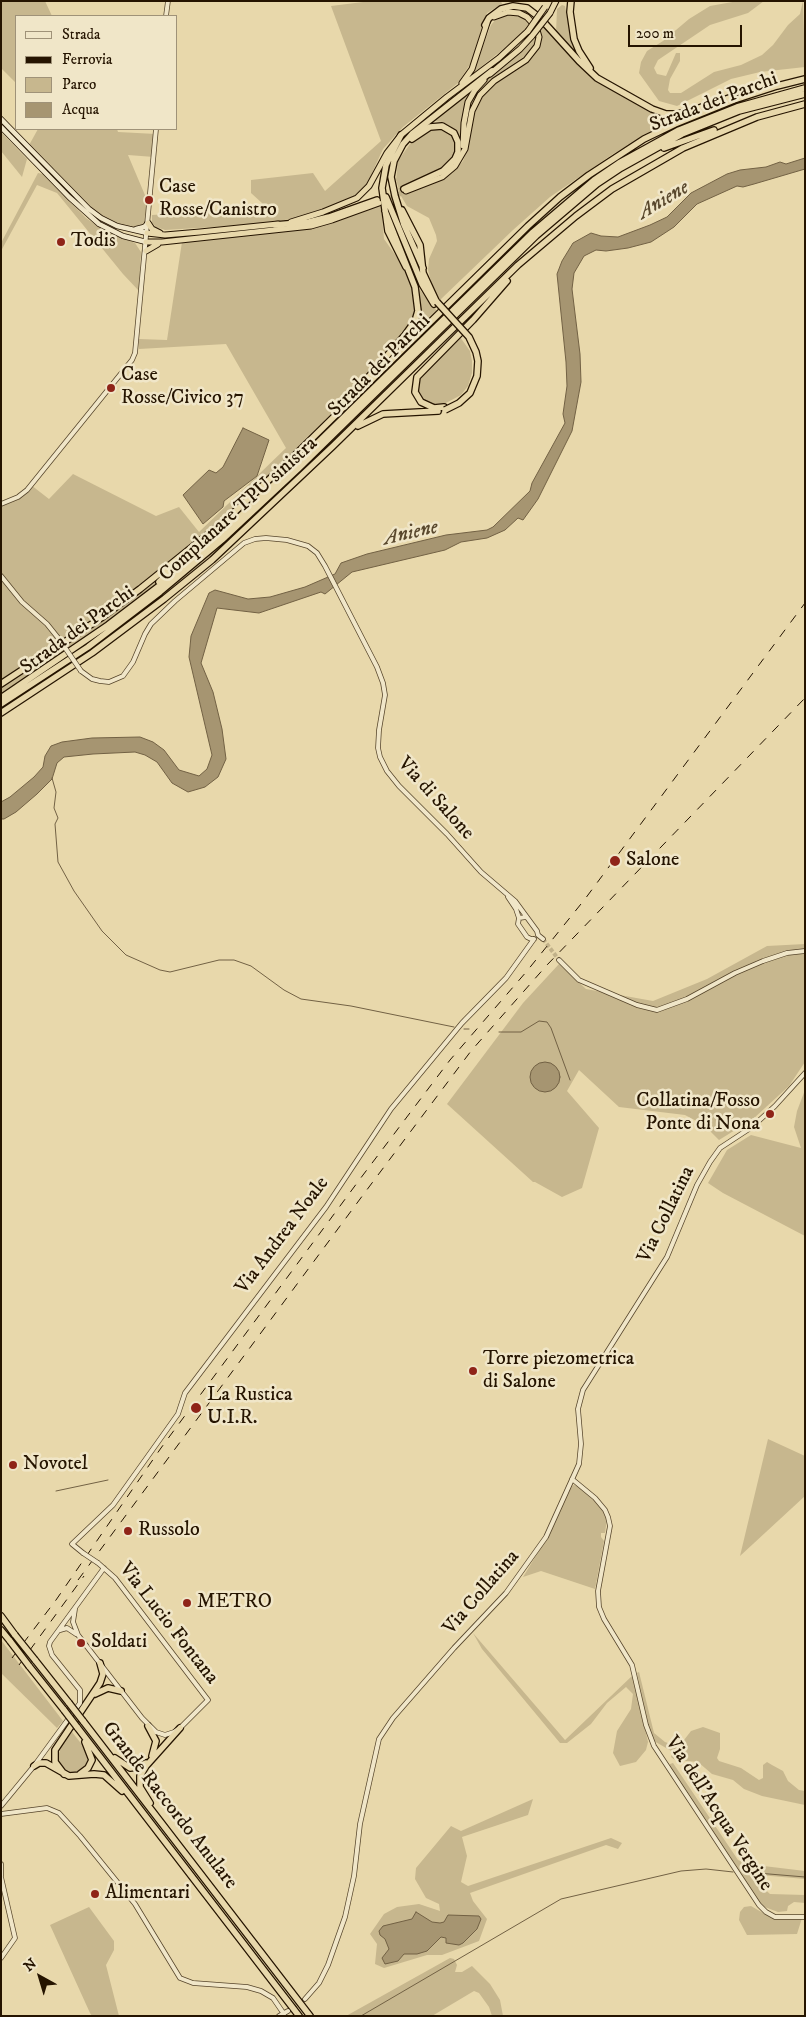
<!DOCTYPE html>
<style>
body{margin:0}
#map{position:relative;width:806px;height:2017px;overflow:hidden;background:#e8d8ab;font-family:"IM FELL DW Pica",serif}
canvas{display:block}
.frame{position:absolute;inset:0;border:2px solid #251400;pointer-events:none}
.legend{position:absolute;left:15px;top:15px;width:162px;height:115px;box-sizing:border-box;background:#f0e6c8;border:1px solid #9f9278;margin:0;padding:6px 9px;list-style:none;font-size:15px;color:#251400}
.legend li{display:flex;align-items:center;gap:10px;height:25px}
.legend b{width:25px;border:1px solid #9f9278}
.north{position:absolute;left:15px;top:1952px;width:50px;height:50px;-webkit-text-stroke:4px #f0e6c8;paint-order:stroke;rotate:321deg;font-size:14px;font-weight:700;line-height:20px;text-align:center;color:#251400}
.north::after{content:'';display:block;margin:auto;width:18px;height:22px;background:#251400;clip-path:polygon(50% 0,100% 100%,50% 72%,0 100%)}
.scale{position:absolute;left:628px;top:25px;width:114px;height:22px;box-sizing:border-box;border:2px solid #251400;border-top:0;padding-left:6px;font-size:15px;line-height:18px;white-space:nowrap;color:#251400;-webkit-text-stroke:4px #f0e6c8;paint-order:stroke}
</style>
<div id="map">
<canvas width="806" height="2017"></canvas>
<div class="frame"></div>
<ul class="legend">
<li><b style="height:6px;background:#f0e6c8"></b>Strada</li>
<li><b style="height:6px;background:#251400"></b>Ferrovia</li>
<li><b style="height:14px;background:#c7b78e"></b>Parco</li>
<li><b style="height:14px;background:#a69571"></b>Acqua</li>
</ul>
<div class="north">N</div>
<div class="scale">200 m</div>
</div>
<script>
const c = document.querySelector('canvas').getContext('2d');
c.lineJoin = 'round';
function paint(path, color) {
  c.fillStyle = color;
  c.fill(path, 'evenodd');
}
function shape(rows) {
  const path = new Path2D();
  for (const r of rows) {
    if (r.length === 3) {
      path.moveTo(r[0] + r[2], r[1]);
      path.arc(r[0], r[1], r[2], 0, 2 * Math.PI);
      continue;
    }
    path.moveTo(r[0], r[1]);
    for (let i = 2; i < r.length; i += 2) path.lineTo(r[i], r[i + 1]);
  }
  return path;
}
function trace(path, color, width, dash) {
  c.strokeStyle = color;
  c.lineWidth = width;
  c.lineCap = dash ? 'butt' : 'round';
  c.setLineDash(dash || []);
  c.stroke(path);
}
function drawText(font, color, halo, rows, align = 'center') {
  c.font = font + ' "IM FELL DW Pica",serif';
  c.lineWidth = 5;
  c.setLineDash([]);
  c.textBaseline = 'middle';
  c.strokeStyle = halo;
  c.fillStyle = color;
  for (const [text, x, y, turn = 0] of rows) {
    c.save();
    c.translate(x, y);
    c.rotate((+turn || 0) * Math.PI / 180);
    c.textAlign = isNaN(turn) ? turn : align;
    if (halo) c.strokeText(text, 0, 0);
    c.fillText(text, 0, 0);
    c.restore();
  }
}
const green = shape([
 [1,1,45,1,52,16,16,16,16,83,1,68],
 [371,1,501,1,502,4,487,13,483,22,474,58,458,83,403,127,383,149,367,184,355,196,323,211,300,217,264,224,165,230,156,227,152,223,152,215,259,208,262,203,251,193,251,180,313,173,325,191,381,141,331,6],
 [738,1,764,1,748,13,710,25,658,60,654,68,657,74,666,76,676,53,680,53,680,61,670,79,668,90,670,93,681,93,714,72,741,65,762,55,773,45,788,25,800,14,803,1,805,67,760,72,731,79,677,106,659,101,639,73,641,62,647,51,663,41,689,19,710,6],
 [562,5,565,6,572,40,582,62,556,33,557,9],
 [510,14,524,18,530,23,516,39,472,74,491,25,497,18],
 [544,25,593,78,651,112,665,116,683,117,650,133,613,154,550,197,513,230,440,300,433,289,428,270,429,259,437,241,436,235,429,218,407,206,401,196,396,180,398,161,412,141,427,130,440,128,453,136,457,146,454,156,439,171,404,186,406,193,438,181,452,173,463,161,467,151,475,110,482,95,494,83,533,57,541,43,540,31],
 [535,37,535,44,529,53,493,78,478,93,471,109,466,128,469,108,473,95,490,76],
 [470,91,464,110,461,143,457,133,451,127,443,122,433,121],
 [38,129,117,129,118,132,156,134,154,157,128,155,150,207,147,233,127,229,101,218,28,147],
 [1,132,27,159,22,177,1,151],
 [38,173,43,174,86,218,103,230,135,243,141,252,139,291,123,274,57,193,37,185,1,251,1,243],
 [381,205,384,239,428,301,455,330,300,483,161,606,37,693,1,716,1,504,13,500,31,485,49,499,73,474,156,516,179,507,199,532,286,448,226,344,139,349,139,339,167,340,182,242,332,222],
 [460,337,470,351,472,361,472,373,468,386,461,395,444,404,433,405,424,402,418,393,417,384,420,376],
 [805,944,805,1062,789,1086,753,1119,719,1140,704,1125,685,1115,619,1107,579,1070,567,1091,599,1128,582,1188,562,1197,535,1182,533,1182,447,1104,523,1003,559,964,586,989,653,1001,707,979,767,946],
 [805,1090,805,1236,723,1193,708,1183,727,1150,751,1135,801,1148,794,1127,797,1111],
 [768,1439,805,1456,805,1496,740,1556],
 [573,1485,578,1486,601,1507,607,1519,605,1533,601,1533,601,1537,604,1541,595,1589,541,1571,523,1577,548,1536,566,1495],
 [473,1633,565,1740,633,1675,648,1742,646,1750,636,1762,620,1766,613,1753,617,1731,631,1709,633,1694,626,1687,607,1703,591,1724,567,1743,560,1743,482,1649],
 [1,1640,63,1721,57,1728,1,1673],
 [639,1672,654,1733,665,1742,676,1746,684,1740,691,1731,703,1727,720,1733,720,1749,717,1758,719,1761,741,1768,759,1780,763,1778,763,1765,767,1762,772,1765,783,1771,788,1781,799,1790,805,1791,805,1805,762,1796,744,1789,733,1780,712,1774,698,1762,675,1760,671,1757,673,1752,654,1741,648,1728,637,1673],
 [72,1732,87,1751,89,1758,88,1764,81,1772,73,1774,63,1769,59,1762,58,1756,61,1747],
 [673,1763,738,1860,747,1864,805,1871,805,1879,748,1874,770,1894,805,1895,805,1903,794,1902,788,1906,787,1911,778,1912,762,1906,670,1767,670,1764],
 [533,1799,528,1815,462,1837,467,1856,461,1882,468,1886,611,1838,622,1843,618,1849,606,1845,470,1893,473,1901,487,1919,479,1941,442,1955,427,1955,384,1968,375,1964,377,1944,370,1934,384,1914,397,1907,419,1904,440,1911,439,1904,426,1898,415,1879,416,1868,451,1826,461,1831],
 [751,1906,770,1917,802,1918,797,1934,747,1935,739,1920,740,1912,744,1907],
 [89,1907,114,1941,114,1950,106,1965,119,2016,92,2016,90,2013,50,1925],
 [450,1958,454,1959,457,1965,455,1972,462,1972,472,1966,490,1984,500,2000,503,2016,492,2016,489,2007,479,1993,474,1991,432,2016,346,2016]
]);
const water = shape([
 [805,158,805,169,754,184,743,187,737,186,697,204,674,227,651,242,628,248,606,251,596,250,584,256,574,273,572,289,580,354,581,382,572,431,538,499,523,520,518,518,505,530,487,538,461,542,445,550,352,572,325,594,321,592,259,613,217,608,201,663,213,692,222,729,226,759,218,777,205,787,188,792,172,783,157,762,145,755,135,752,93,754,64,757,57,763,52,779,37,794,16,812,4,819,1,819,1,802,10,797,34,777,43,767,45,756,51,746,62,742,92,738,140,737,153,742,164,750,179,770,199,776,207,769,212,755,189,657,191,636,209,593,215,590,248,599,270,597,305,587,335,574,341,563,367,554,446,535,487,530,493,527,530,491,532,483,565,423,563,414,567,386,566,362,557,274,562,261,573,243,591,233,601,236,618,237,650,225,667,217,691,193,727,174,740,170,766,167,780,162,786,164,805,158],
 [243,428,269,440,257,476,224,501,223,507,203,524,183,495,209,470,216,473,223,467,243,428],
 [545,1077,15],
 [416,1912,432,1922,440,1923,444,1922,448,1915,479,1916,481,1919,477,1929,463,1943,459,1945,446,1943,446,1938,441,1937,427,1951,417,1954,404,1954,398,1961,385,1964,382,1958,389,1949,385,1939,380,1935,379,1931,383,1926,412,1919,416,1912]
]);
const stream = shape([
 [52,778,56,792,54,808,58,818,55,824,58,862,74,891,102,931,126,955,160,970,170,972,219,960,234,960,251,966,284,990,301,999,351,1006,454,1027],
 [464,1029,469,1029],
 [499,1032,521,1032,539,1021,547,1022,551,1028,570,1080],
 [56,1491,108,1480],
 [745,1872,805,1877],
 [361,2016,561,1899,681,1871,706,1869,733,1872]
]);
const tertiaryTunnel = shape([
 [543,939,559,960],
 [288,2011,305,1999]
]);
const trunkTunnel = shape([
 [384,201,406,191]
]);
const motorwayTunnel = shape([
 [383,197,404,189]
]);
const tertiary = shape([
 [166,16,168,1],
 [1,504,18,497,27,490,132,360,135,353,156,129],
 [1,576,22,602,47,624,59,639],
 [81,671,92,679,100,681,109,682,123,676,133,662,145,634,151,624,175,601,244,543,255,539,266,538,287,540,308,546,317,553,325,566,377,667,383,683,385,695,379,730,378,748,380,757,387,771,399,786,447,834,481,872,515,901,537,931,538,935,543,939],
 [508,897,516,909,519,918],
 [526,917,519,918,518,924,527,937,531,939,534,939],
 [559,960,579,980,637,1005,657,1010,687,999,735,973,763,961,787,953,805,951],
 [572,1479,595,1498,605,1510,608,1517,610,1526,598,1591,599,1607,604,1619,632,1665,646,1725,654,1746,759,1905,766,1912,775,1917,805,1917],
 [83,1553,72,1544,113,1505,178,1414,185,1393,326,1207,391,1109,462,1023,506,978,534,939],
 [75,1609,73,1622,78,1635,142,1718,156,1732,165,1735,174,1732,180,1728,208,1700,115,1578,98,1563],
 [60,1630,67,1628,76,1634],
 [1,1806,34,1766,80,1703,80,1690,52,1655,49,1646,50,1642,104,1568],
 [1,1814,47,1808,59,1813,80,1836,135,1904,180,1978,193,1983,247,1987,261,1991,273,1998,284,2014],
 [1,1864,1,1876],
 [1,1877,15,1938,1,1958],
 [305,1999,319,1983,328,1965,345,1917,354,1876,360,1824,379,1739,393,1718,454,1648,506,1593,546,1537,579,1464,581,1444,578,1409,583,1390,667,1257,697,1185,710,1162,720,1148,752,1127,775,1106,805,1073],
 [279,2016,288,2011]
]);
const secondary = shape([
 [1,119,89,209,101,218,117,226,147,233],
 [1,127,69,197,99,224,123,236,146,242],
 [136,229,144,227,148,223]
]);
const trunk = shape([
 [550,13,556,1],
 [490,74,520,49,532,36],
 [462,83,472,69,487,23],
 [463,146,464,123,468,102,475,90,484,80],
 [406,191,442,177,455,166,465,149,472,111,480,95,494,81,526,60,537,46,539,37,536,27,527,17,519,13,508,12,494,17],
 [291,222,323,212,357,198,369,186,387,153,401,135,447,97,499,58,528,31],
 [148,223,152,229,160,233],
 [147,233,165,235,200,232,278,224],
 [146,242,162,242,311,226,332,220,379,203],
 [146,251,158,244]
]);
const motorway = shape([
 [571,1,570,12,574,39,579,51,590,68],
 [485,25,489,18,501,9,513,6,527,8,540,18,579,61,597,78,652,109,666,114,678,114,690,111,729,98],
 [401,135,386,165,382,188,388,231,406,267],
 [664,148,714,130],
 [404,189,443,171,455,159,458,152,458,142,454,133,442,126,430,127,412,139],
 [386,197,422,284,434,304],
 [402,210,420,245,423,273,436,301],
 [275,225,309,222,329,217,377,200],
 [423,268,404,225,395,196,391,177,394,161,403,144,412,134,492,71],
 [365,381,405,335,415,321,418,311,415,287,385,211],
 [444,407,434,408,421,402,415,392,417,377,473,320,507,281],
 [358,426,383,414,438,411],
 [159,582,179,562],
 [1,684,101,618,140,589,227,519,291,459,528,226,560,197,589,175,644,139,675,124,734,100,777,86,805,79],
 [1,698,108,625,171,577,219,536,295,465,533,232,594,180,619,163,679,130,737,107,805,88],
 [1,704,88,647,160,592,222,540,298,469,536,236,597,184,621,168,682,134,739,111,805,94],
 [1,713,92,653,164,599,212,560,333,446,518,265,576,216,612,189,683,148,757,117,805,104],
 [1,1616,15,1635],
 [1,1630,10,1641],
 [35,1660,69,1703],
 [29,1666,64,1710],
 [95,1694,108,1688,121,1691],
 [83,1721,310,2016],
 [148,1726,156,1741,152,1756],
 [77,1727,299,2016],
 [115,1758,130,1768,138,1767,146,1763],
 [34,1766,39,1763,46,1763,69,1776,94,1774,104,1775,122,1791],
 [64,1774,55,1762,55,1750,100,1683,103,1674,100,1663],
 [80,1774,88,1768,92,1760,85,1742],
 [150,1803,140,1787,140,1776,146,1766,180,1728]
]);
const rail = shape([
 [78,1580,363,1195,471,1051,547,965,805,698],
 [12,1658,56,1600,161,1448,360,1179,450,1060,527,971,585,899,805,603],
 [19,1665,84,1576]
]);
const tertiaryBridge = shape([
 [59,639,81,671],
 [83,1553,98,1563]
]);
const trunkBridge = shape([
 [528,31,545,7],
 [532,36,550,13]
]);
const motorwayBridge = shape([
 [437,302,469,337,476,352,478,361,477,376,470,393,459,403,445,410],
 [15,1635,35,1660],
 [10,1641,29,1666],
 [69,1703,83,1721],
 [64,1710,77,1727]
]);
const markers = [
 [149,200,5,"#8f2418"],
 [61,242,5,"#8f2418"],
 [111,388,5,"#8f2418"],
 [615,861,6,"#8f2418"],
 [770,1114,5,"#8f2418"],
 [473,1371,5,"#8f2418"],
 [196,1408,6,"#8f2418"],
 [13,1465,5,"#8f2418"],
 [128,1531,5,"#8f2418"],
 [187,1603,5,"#8f2418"],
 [81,1643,5,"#8f2418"],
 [95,1894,5,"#8f2418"]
];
const streetNames = [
 ["Strada dei Parchi",714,103,-21],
 ["Strada dei Parchi",380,366,-45],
 ["Complanare TPU sinistra",239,510,-42],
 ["Strada dei Parchi",78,631,-36],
 ["Via di Salone",435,799,48],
 ["Via Collatina",667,1215,-64],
 ["Via Andrea Noale",283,1236,-53],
 ["Via Collatina",482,1593,-49],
 ["Via Lucio Fontana",168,1624,52],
 ["Grande Raccordo Anulare",169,1806,52],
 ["Via dell'Acqua Vergine",718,1814,57]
];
const poiNames = [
 ["Case",159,188],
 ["Rosse/Canistro",159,211],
 ["Todis",71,242],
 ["Case",121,376],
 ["Rosse/Civico 37",121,399],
 ["Salone",626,861],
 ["Collatina/Fosso",760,1102,"right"],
 ["Ponte di Nona",760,1125,"right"],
 ["Torre piezometrica",483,1360],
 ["di Salone",483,1383],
 ["La Rustica",207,1396],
 ["U.I.R.",207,1419],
 ["Novotel",23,1465],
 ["Russolo",138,1531],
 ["METRO",197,1603],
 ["Soldati",91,1643],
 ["Alimentari",105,1894]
];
const waterNames = [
 ["Aniene",664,201,-31],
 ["Aniene",411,534,-13]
];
paint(green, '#c7b78e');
paint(water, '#a69571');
trace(water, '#726144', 1);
trace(stream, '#726144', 1);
trace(tertiaryTunnel, '#c1b189', 4, [4, 2]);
trace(trunkTunnel, '#c1b189', 5, [5, 2.5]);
trace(motorwayTunnel, '#c1b189', 5.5, [5.5, 3]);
trace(tertiary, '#56452b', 5.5);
trace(secondary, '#251400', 6);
trace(trunk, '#251400', 7);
trace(motorway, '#251400', 8);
trace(tertiary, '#f0e6c8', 4);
trace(secondary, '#f0e6c8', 4.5);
trace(trunk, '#e8d8ab', 5);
trace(motorway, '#e8d8ab', 5.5);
trace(rail, '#251400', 1, [9, 9]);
trace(tertiaryBridge, '#56452b', 5.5, []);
trace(trunkBridge, '#251400', 7, []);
trace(motorwayBridge, '#251400', 8, []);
trace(tertiaryBridge, '#f0e6c8', 4);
trace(trunkBridge, '#e8d8ab', 5);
trace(motorwayBridge, '#e8d8ab', 5.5);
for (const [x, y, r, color] of markers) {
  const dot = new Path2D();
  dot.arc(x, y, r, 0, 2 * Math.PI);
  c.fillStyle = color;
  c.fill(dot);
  trace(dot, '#f0e6c8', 2);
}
drawText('20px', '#251400', '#f0e6c8', streetNames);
drawText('20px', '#251400', '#f0e6c8', poiNames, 'left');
drawText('italic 21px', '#59482d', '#f0e6c8', waterNames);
</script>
